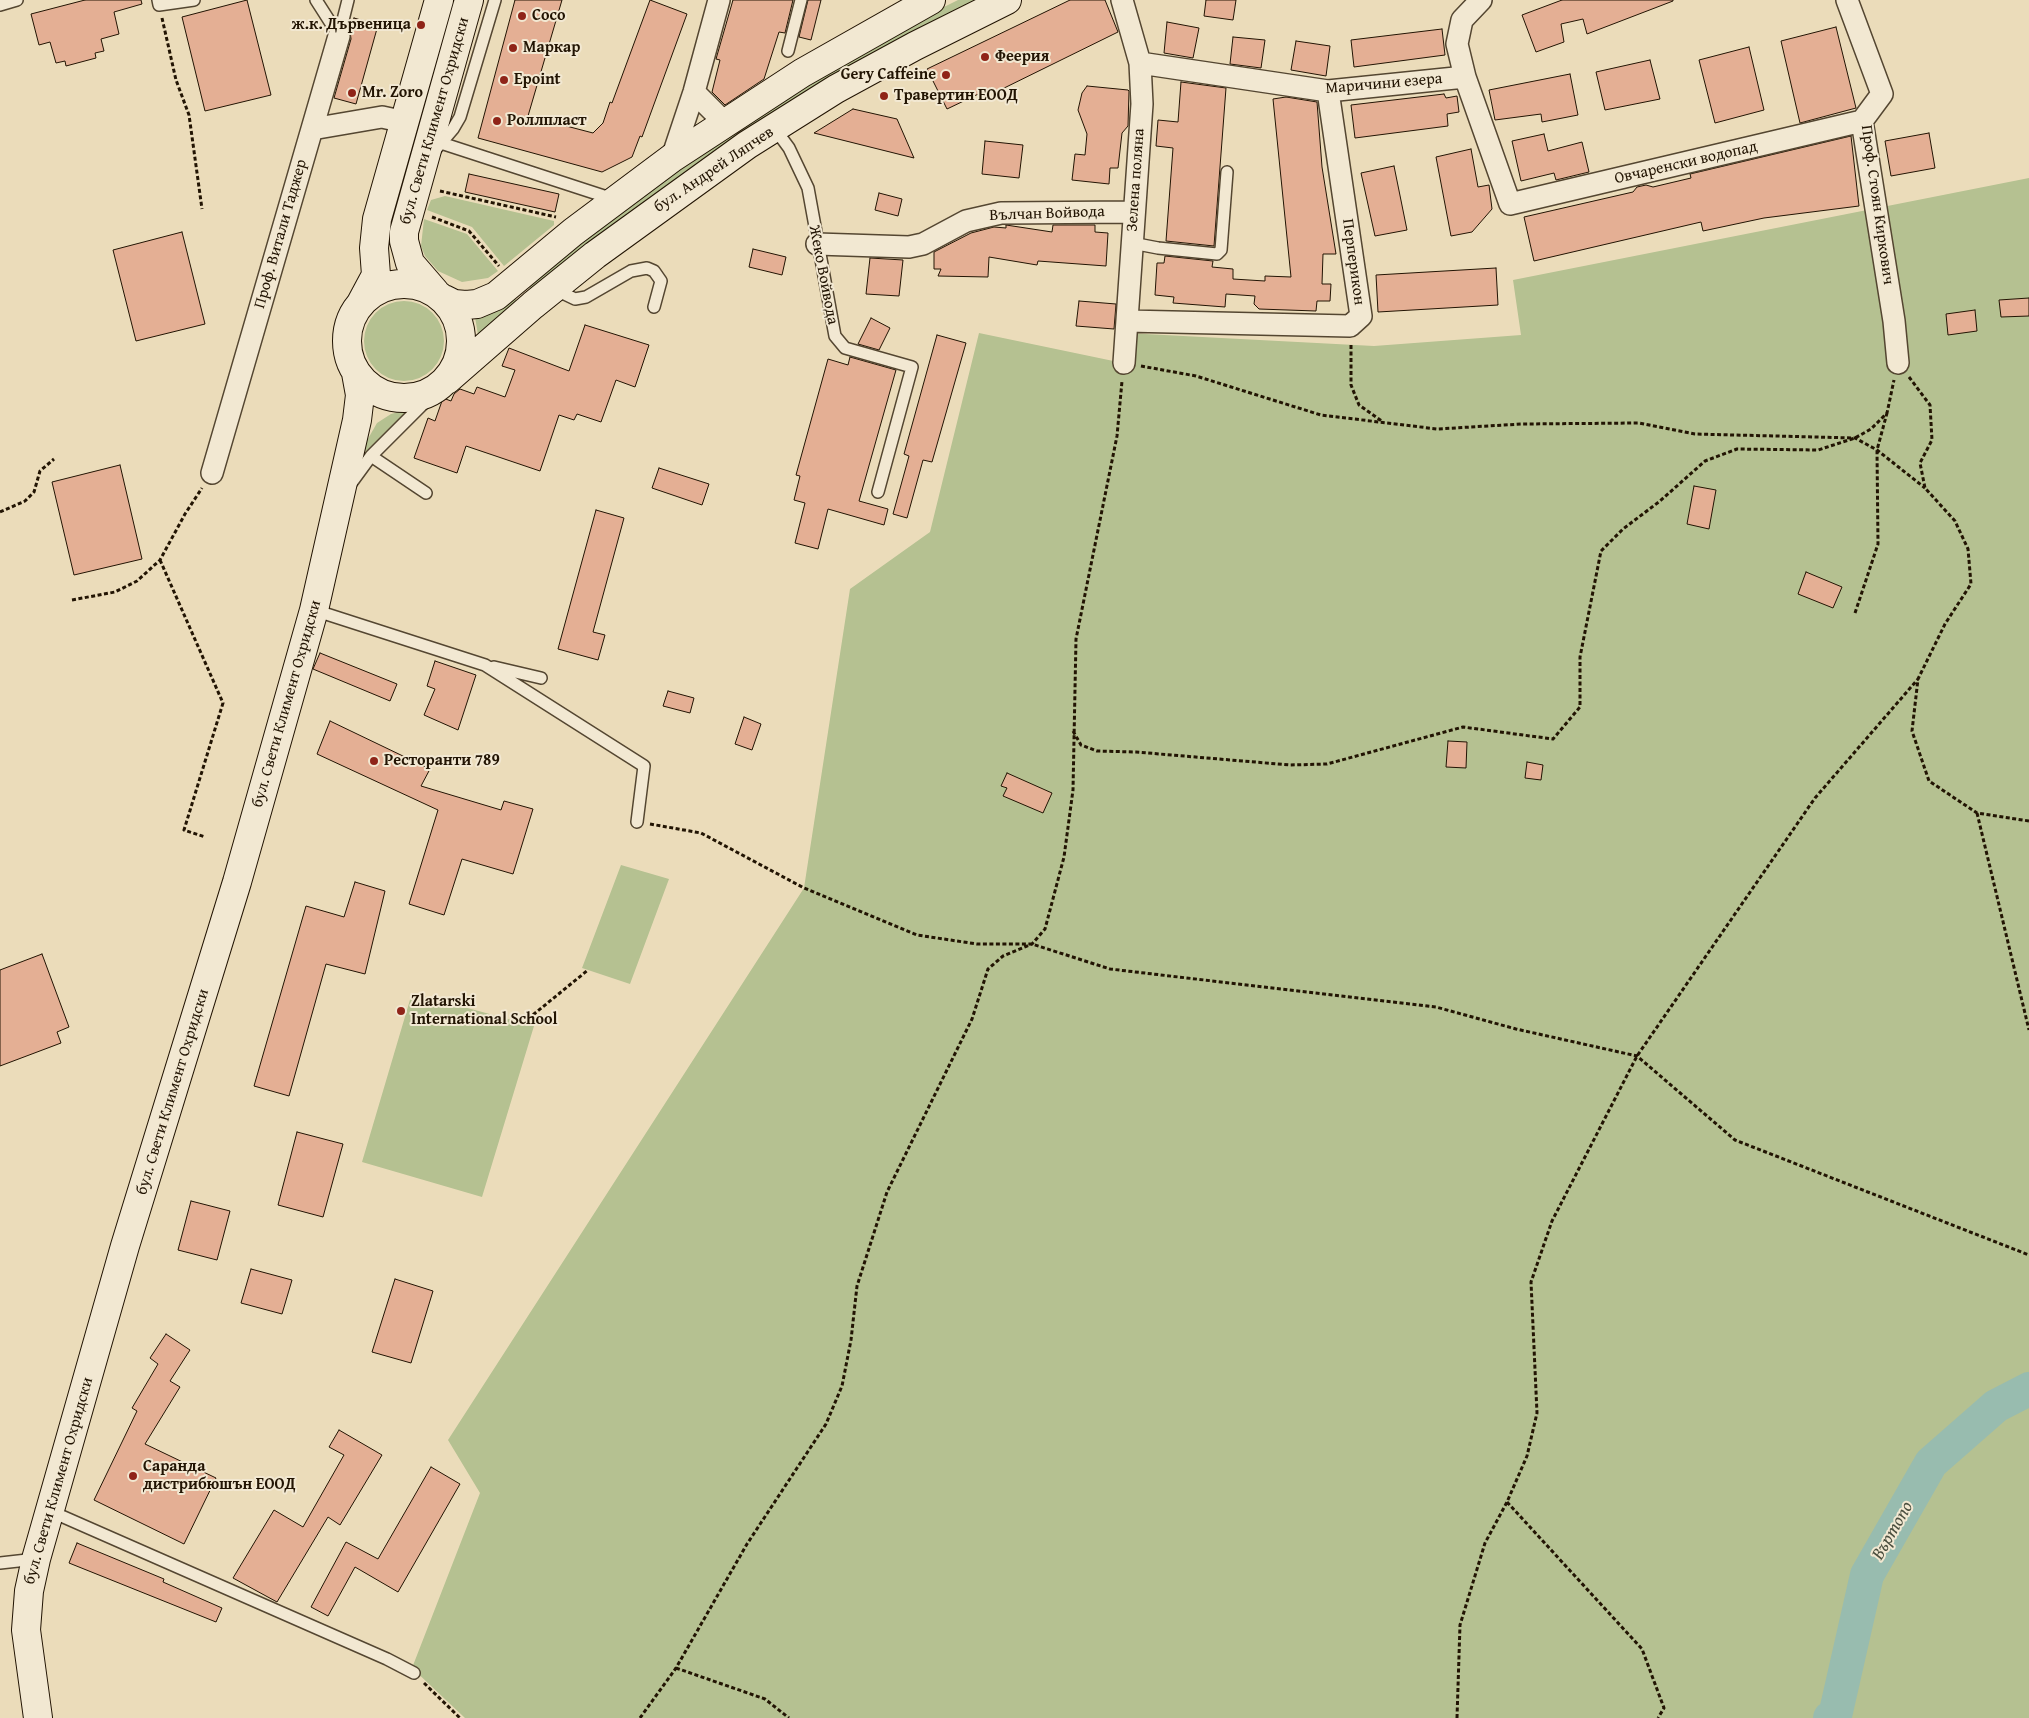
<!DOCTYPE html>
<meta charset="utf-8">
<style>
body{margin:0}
canvas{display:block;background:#ebdcba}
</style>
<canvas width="2029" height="1718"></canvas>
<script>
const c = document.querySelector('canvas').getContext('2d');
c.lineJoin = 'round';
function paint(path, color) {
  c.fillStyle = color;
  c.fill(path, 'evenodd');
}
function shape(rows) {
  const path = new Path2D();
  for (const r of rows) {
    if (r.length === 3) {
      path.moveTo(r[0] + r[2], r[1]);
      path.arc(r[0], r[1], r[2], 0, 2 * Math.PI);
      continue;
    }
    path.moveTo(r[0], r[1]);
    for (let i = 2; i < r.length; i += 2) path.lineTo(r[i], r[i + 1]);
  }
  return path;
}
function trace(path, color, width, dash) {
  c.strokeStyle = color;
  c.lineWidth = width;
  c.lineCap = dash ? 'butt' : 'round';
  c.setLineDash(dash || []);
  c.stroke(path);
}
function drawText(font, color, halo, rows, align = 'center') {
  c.font = font + ' "Gentium Book Plus",serif';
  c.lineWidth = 4;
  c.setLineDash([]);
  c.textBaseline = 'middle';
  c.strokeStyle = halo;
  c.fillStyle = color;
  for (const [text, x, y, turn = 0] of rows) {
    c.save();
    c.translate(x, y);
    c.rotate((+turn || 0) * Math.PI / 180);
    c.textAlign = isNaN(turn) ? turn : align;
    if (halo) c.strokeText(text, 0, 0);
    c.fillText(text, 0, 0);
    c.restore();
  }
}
const green = shape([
 [958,0,981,0,532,290,527,284,611,216,731,130,914,22],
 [2029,178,2029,1718,465,1718,412,1668,480,1493,448,1440,804,888,850,589,930,532,979,333,1123,363,1126,333,1374,346,1521,335,1513,280],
 [445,196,554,221,554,225,504,266,472,227,427,210,431,200],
 [424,219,467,234,498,271,488,278,462,282,438,271,425,256,421,246],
 [513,296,518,302,478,335,475,317],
 [404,341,40],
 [410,409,410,411,365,452,365,444,377,423,391,414],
 [621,865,669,879,630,984,582,968],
 [412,993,534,1026,482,1197,362,1162]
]);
const stream = shape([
 [1835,1716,1836,1718]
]);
const river = shape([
 [1830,1718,1835,1716,1867,1575,1931,1463,1996,1406,2029,1389]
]);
const building = shape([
 [85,0,141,0,142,4,114,12,119,34,101,39,104,51,95,53,96,58,66,66,65,61,56,63,50,42,39,45,31,14,85,0],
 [247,0,271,95,205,111,182,17,247,0],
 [515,0,562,0,528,116,593,133,603,123,610,102,612,103,650,0,687,14,642,137,640,136,632,157,602,172,478,138,515,0],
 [733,0,793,0,785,33,779,32,764,79,725,105,712,92,720,60,716,59,733,0],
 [808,0,821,0,811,40,799,37,808,0],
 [1070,0,1105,0,1118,32,994,93,991,88,947,109,927,69,1070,0],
 [1206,0,1236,0,1233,20,1204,16,1206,0],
 [1562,0,1673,0,1673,1,1587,34,1583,19,1561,24,1564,42,1536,52,1522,15,1562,0],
 [354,18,378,25,356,104,334,98,351,39,350,31,354,18],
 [1167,22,1199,28,1193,58,1164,53,1167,22],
 [1836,27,1856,108,1800,123,1781,41,1836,27],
 [1442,29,1445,55,1354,67,1351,40,1442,29],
 [1233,37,1265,40,1261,68,1230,64,1233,37],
 [1296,41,1330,46,1326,76,1291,70,1296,41],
 [1749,47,1764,110,1715,123,1699,60,1749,47],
 [1650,60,1660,99,1605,110,1596,72,1650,60],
 [1570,74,1578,115,1542,122,1541,114,1495,120,1489,90,1570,74],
 [1181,82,1226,88,1214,246,1166,241,1173,148,1156,146,1158,120,1178,122,1181,82],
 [1087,86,1128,90,1129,91,1128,126,1122,133,1118,168,1110,168,1109,184,1072,180,1075,154,1085,155,1087,134,1078,110,1082,93,1087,86],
 [1444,94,1446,98,1457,96,1459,112,1447,114,1448,126,1355,138,1351,105,1444,94],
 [1286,97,1317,102,1322,167,1336,254,1323,254,1322,284,1331,284,1330,301,1317,301,1316,311,1259,309,1254,304,1255,296,1226,294,1225,307,1173,303,1174,297,1155,295,1157,263,1164,263,1165,256,1213,261,1212,267,1233,269,1233,279,1265,281,1265,276,1291,277,1273,99,1286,97],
 [853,109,897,119,914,158,814,133,853,109],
 [1929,133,1935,168,1891,176,1885,141,1929,133],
 [1544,134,1548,151,1582,142,1589,172,1556,180,1554,173,1521,181,1512,141,1544,134],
 [1851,136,1859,206,1764,218,1703,231,1701,222,1534,261,1524,217,1633,192,1637,187,1646,185,1653,187,1691,178,1690,174,1851,136],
 [985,141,1023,145,1019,178,982,174,985,141],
 [1471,149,1478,187,1489,185,1492,209,1472,232,1451,236,1436,157,1471,149],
 [1394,166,1407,230,1375,236,1361,173,1394,166],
 [469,174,559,194,555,212,465,192,469,174],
 [879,193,902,199,898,216,875,210,879,193],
 [1006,225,1052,232,1053,225,1095,225,1095,232,1108,233,1106,266,1038,261,1037,265,989,257,988,277,938,276,941,269,934,269,934,252,971,233,994,227,1006,228,1006,225],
 [182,232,205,324,136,341,113,250,182,232],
 [753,249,786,257,782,275,749,267,753,249],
 [870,258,903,260,899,296,866,294,870,258],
 [1496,268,1498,305,1378,312,1376,275,1496,268],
 [2029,298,2029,316,2001,317,1999,300,2029,298],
 [1079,301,1116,304,1114,329,1076,326,1079,301],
 [1975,310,1977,331,1948,335,1946,314,1975,310],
 [871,318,890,328,879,350,858,344,871,318],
 [585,325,649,345,635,387,616,380,601,422,577,414,574,420,559,415,540,471,466,446,457,473,414,458,428,418,435,421,443,398,451,401,454,394,460,389,474,394,477,387,505,397,515,370,502,366,509,348,569,371,585,325],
 [937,335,966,343,932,462,923,460,907,518,893,514,909,456,904,454,937,335],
 [850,357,896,370,859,501,888,509,884,525,828,509,818,549,795,543,805,503,794,500,800,476,796,475,828,359,848,365,850,357],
 [120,465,142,559,74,575,52,482,120,465],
 [659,468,709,484,702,505,652,488,659,468],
 [1694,486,1716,490,1709,529,1687,524,1694,486],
 [596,510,624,518,593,632,605,635,598,660,558,649,596,510],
 [1806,572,1842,587,1833,608,1798,594,1806,572],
 [320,653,397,684,390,701,313,669,320,653],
 [435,661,476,675,458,730,424,715,435,689,427,686,435,661],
 [668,691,694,698,690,713,663,706,668,691],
 [744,717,761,724,752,750,735,744,744,717],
 [330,721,430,769,421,786,501,810,504,801,533,809,513,874,462,859,444,915,409,904,438,810,317,754,330,721],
 [1448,741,1467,742,1466,768,1446,767,1448,741],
 [1527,762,1543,765,1541,780,1525,778,1527,762],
 [1007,773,1052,793,1043,813,1003,796,1007,788,1001,786,1007,773],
 [355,882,385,891,365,974,326,964,289,1096,254,1086,306,906,344,917,355,882],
 [42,954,69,1027,57,1032,61,1043,0,1066,0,970,42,954],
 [297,1132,343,1144,323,1217,278,1205,297,1132],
 [191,1201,230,1211,217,1260,178,1250,191,1201],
 [251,1269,292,1280,282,1314,241,1303,251,1269],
 [395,1279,433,1291,411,1363,372,1352,395,1279],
 [166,1334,190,1350,170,1381,180,1387,145,1444,216,1478,184,1544,94,1500,137,1411,132,1408,158,1364,150,1358,166,1334],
 [339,1430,382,1455,340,1525,328,1517,277,1602,233,1578,274,1510,303,1527,344,1455,329,1447,339,1430],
 [431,1467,460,1484,398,1592,355,1567,328,1616,311,1607,346,1542,378,1559,431,1467],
 [77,1543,164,1579,163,1582,222,1608,216,1622,69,1563,77,1543]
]);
const path = shape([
 [162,18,176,80,189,115,202,209],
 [440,191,556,217],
 [432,217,469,231,499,266],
 [1351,345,1351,385,1359,405,1383,422],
 [1141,366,1196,376,1321,415,1437,429,1522,424,1639,423,1695,434,1855,438,1877,450,1925,488],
 [1909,377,1930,405,1932,440,1920,463,1925,488,1955,521,1968,549,1971,584,1945,624,1918,679,1912,731,1929,781,1977,813,2029,821],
 [0,512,25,501,34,492,40,471,54,459],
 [160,560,223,703,184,830,205,837],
 [72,600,115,592,137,581,160,560,185,514,202,488],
 [1855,613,1878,544,1877,450,1887,413],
 [1073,731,1081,745,1097,751,1136,752,1290,765,1327,764,1463,727,1553,739,1580,707,1580,657,1601,551,1623,529,1660,501,1705,461,1737,449,1818,450,1855,438,1871,429,1887,413,1894,380],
 [1977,813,2029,1030],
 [650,824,701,833,804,888,917,935,977,944,1032,944,1110,969,1436,1007,1516,1029,1637,1056,1735,1140,2029,1255],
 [523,1023,588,970],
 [1507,1502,1642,1649,1664,1708,1658,1718],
 [676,1668,765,1699,789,1718],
 [424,1683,460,1718],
 [640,1718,676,1668,747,1544,826,1424,842,1386,851,1340,857,1286,887,1192,972,1019,988,969,1003,956,1032,944,1045,929,1064,857,1073,790,1076,639,1117,436,1122,381],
 [1457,1718,1460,1625,1485,1543,1507,1502,1527,1456,1537,1413,1531,1282,1552,1221,1637,1056,1815,798,1918,679]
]);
const service = shape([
 [158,0,159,5,194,0],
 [316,0,339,36],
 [0,5,17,0],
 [339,36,348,0],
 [788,51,801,0],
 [775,129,789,148,808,188,835,336,845,348,912,367,878,492],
 [441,143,613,199],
 [435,150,453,129,460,117,495,0],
 [1132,243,1158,248,1217,254,1221,250,1227,172],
 [554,289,575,299,586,297,631,271,647,268,654,271,661,281,654,307],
 [371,456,426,493],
 [352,482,371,456,424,403,434,390],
 [314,610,485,665,644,766,637,822],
 [494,667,541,678],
 [50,1511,387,1659,414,1673],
 [0,1563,36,1559]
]);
const minor = shape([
 [1122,0,1140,63,1142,104,1124,363],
 [1481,0,1462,20,1457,44,1465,77,1510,204,1862,121],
 [1847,0,1882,94,1862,121,1894,321,1898,363],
 [1140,63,1328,91,1465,77],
 [694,92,725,123],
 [312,129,382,117,405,122],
 [672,158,694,92,719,0],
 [817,244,909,247,923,244,966,221,1001,213,1134,212],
 [1127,321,1350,326,1361,316,1328,91],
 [212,473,339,36]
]);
const secondary = shape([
 [404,341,57],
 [435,292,410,263,404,241,404,232,469,0],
 [444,299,454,304,466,305,477,304,496,296,573,232,672,158,802,73,931,0],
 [361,303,376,275,374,248,377,219,439,0],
 [447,380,533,305,595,255,747,145,836,89,915,46,1007,0],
 [38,1718,26,1630,29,1591,36,1559,125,1246,237,882,314,610,357,420,360,395,356,373]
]);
const markers = [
 [522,16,5,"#8f2418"],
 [421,25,5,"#8f2418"],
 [513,48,5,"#8f2418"],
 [985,57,5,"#8f2418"],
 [946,75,5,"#8f2418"],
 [504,80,5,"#8f2418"],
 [352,93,5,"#8f2418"],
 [884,96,5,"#8f2418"],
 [497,121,5,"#8f2418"],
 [374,761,5,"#8f2418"],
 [401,1011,5,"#8f2418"],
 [133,1476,5,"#8f2418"]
];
const poiNames = [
 ["Coco",532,16],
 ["ж.к. Дървеница",411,25,"right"],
 ["Маркар",523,48],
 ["Феерия",995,57],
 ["Gery Caffeine",936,75,"right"],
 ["Epoint",514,80],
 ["Mr. Zoro",362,93],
 ["Травертин ЕООД",894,96],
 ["Роллпласт",507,121],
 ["Ресторанти 789",384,761],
 ["Zlatarski",411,1002],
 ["International School",411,1020],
 ["Саранда",143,1467],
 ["дистрибюшън ЕООД",143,1485]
];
const streetNames = [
 ["Маричини езера",1384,84,-5],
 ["бул. Свети Климент Охридски",435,121,-74],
 ["Овчаренски водопад",1686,163,-13],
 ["бул. Андрей Ляпчев",714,170,-34],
 ["Зелена поляна",1136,180,-86],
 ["Проф. Стоян Киркович",1877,205,82],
 ["Вълчан Войвода",1047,214,-2],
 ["Проф. Витали Таджер",281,234,-74],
 ["Перперикон",1353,262,82],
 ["Жеко Войвода",823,275,79],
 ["бул. Свети Климент Охридски",287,704,-74],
 ["бул. Свети Климент Охридски",173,1092,-73],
 ["бул. Свети Климент Охридски",59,1481,-74]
];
const waterNames = [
 ["Въртопо",1893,1531,-60]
];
paint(green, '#b5c191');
trace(stream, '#69796a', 5.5);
trace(river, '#98bcaf', 34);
paint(building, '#e4af94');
trace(building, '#221403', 1);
trace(service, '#544631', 14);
trace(minor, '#544631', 24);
trace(secondary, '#221403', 30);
trace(path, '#221403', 3, [4, 2.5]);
trace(service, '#f2e8d2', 11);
trace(minor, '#f2e8d2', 21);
trace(secondary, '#f2e8d2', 28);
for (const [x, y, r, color] of markers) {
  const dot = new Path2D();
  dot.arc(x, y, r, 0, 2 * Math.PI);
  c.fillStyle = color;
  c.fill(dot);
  trace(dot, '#f2e8d2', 2);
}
drawText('bold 16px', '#221403', '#f2e8d2', poiNames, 'left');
drawText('16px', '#221403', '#f2e8d2', streetNames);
drawText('italic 18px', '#4b4f3f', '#f2e8d2', waterNames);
</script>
